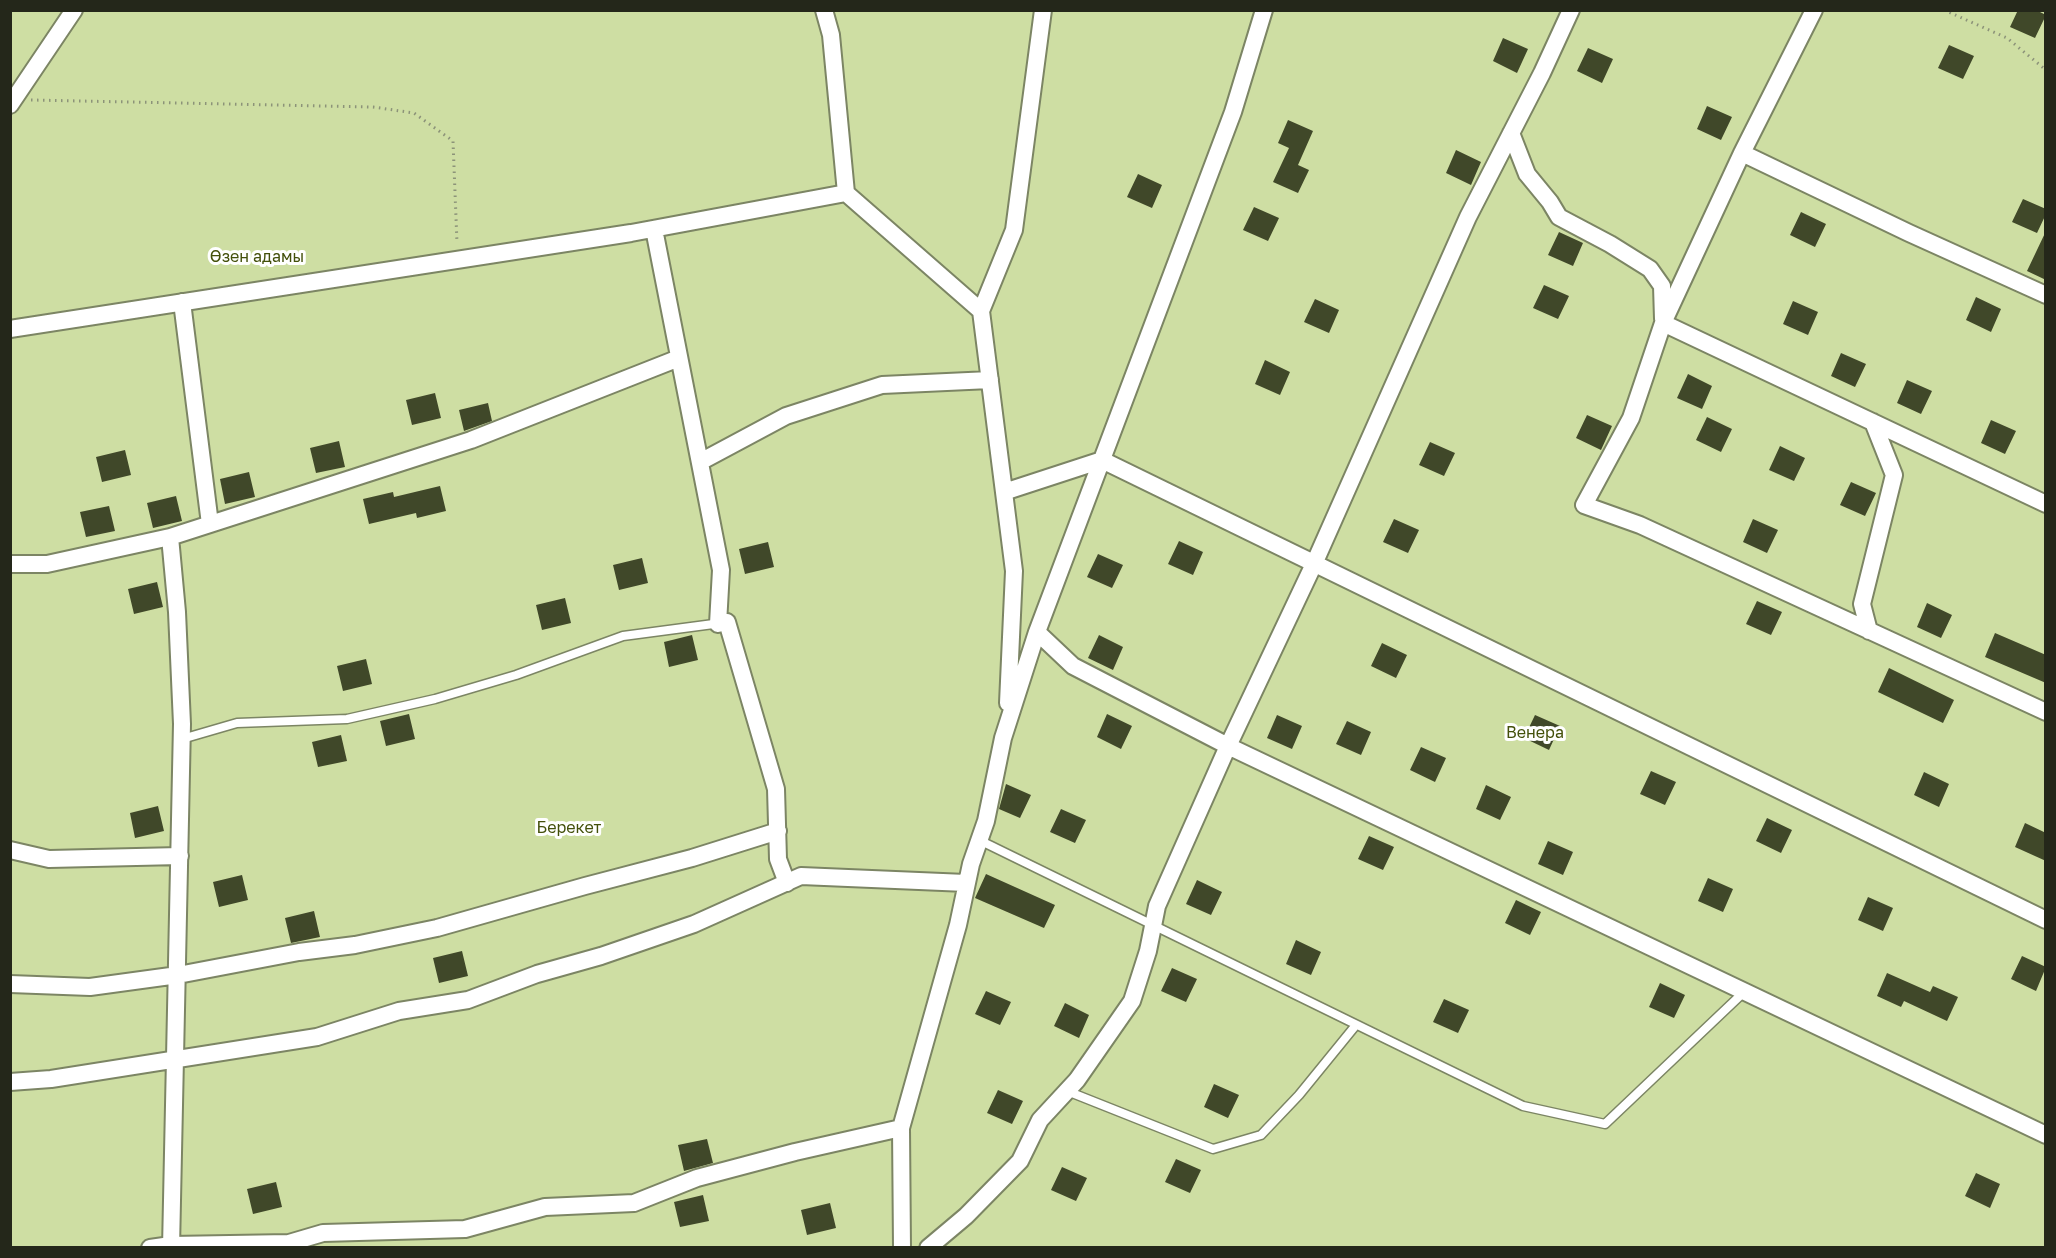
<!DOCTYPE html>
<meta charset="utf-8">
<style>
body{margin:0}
#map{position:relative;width:2056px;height:1258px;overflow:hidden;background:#eef8d3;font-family:"Golos Text",sans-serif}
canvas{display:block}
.frame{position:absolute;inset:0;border:12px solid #24271a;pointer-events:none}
</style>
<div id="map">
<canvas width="2056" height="1258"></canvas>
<div class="frame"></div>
</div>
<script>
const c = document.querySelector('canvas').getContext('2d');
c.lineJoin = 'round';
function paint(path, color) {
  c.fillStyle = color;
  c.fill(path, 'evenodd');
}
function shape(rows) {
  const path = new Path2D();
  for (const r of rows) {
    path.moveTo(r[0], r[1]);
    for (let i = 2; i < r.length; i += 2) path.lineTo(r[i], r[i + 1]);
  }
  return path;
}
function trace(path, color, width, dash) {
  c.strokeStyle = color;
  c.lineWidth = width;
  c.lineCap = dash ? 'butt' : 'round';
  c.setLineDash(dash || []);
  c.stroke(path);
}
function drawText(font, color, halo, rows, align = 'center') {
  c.font = font + ' "Golos Text",sans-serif';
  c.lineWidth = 6;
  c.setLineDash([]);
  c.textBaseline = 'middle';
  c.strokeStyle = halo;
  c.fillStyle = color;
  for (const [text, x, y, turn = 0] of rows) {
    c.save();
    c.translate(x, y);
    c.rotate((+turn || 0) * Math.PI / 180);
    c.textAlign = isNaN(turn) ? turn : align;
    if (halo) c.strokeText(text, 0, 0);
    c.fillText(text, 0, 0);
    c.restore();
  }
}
const green = shape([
 [10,11,2045,11,2045,1247,11,1247]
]);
const building = shape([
 [2018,10,2036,10,2046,15,2035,38,2010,27],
 [1503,38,1528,49,1517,73,1493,61],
 [1949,45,1974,56,1963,79,1938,68],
 [1588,48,1613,59,1602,83,1577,71],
 [1707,106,1732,117,1721,140,1697,129],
 [1288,120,1313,131,1298,165,1309,170,1298,193,1273,182,1289,148,1278,143],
 [1456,150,1481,162,1471,185,1446,173],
 [1138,174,1162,185,1152,208,1127,197],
 [2023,199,2046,209,2046,214,2037,233,2012,222],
 [1254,207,1279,218,1268,241,1243,230],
 [1801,212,1826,224,1815,247,1790,235],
 [2046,231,2046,280,2027,271],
 [1559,232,1583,243,1573,266,1548,255],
 [1544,285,1569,296,1558,319,1533,308],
 [1976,297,2001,309,1991,332,1966,320],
 [1315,299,1339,310,1329,333,1304,322],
 [1793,301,1818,312,1808,335,1783,324],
 [1841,353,1866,364,1855,387,1831,376],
 [1265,360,1290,372,1280,395,1255,384],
 [1688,374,1712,386,1702,409,1677,398],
 [1907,380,1932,391,1921,414,1897,403],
 [435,393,441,418,412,425,406,400],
 [488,403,492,421,464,431,459,410],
 [1587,415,1612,426,1601,450,1576,438],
 [1707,417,1732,429,1721,452,1696,440],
 [1991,420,2016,431,2005,454,1981,443],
 [339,441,345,467,316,473,310,448],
 [1430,442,1455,453,1444,476,1419,465],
 [1780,446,1805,458,1794,481,1769,470],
 [125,450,131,475,102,482,96,457],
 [249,472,255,497,225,504,220,479],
 [1851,482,1876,493,1865,516,1840,505],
 [440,486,446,511,417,518,416,513,369,524,363,499,393,492,394,497],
 [176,496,182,521,153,528,147,503],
 [109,506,115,531,86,537,80,512],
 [1394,519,1419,530,1408,553,1383,542],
 [1753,519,1778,530,1767,553,1743,542],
 [1179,541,1203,552,1193,575,1168,564],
 [768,542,774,567,745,574,739,549],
 [1098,554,1123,565,1112,588,1087,577],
 [642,558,648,583,619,590,613,565],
 [157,582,163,607,134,614,128,589],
 [565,598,571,623,542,630,536,605],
 [1757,601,1782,612,1771,635,1746,624],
 [1927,603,1952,615,1941,638,1917,627],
 [1995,633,2046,655,2046,683,1985,657],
 [692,635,698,660,669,667,664,642],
 [1099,635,1123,647,1113,670,1088,658],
 [1382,643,1407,655,1396,678,1371,666],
 [366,659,372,684,343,691,337,666],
 [1889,668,1954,700,1943,723,1878,692],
 [409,714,415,739,386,746,380,721],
 [1107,714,1132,726,1121,749,1097,737],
 [1277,715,1302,726,1292,749,1267,738],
 [1535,715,1560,726,1549,750,1524,738],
 [1347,721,1371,732,1361,755,1336,744],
 [341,735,347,761,318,767,312,742],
 [1421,747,1446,758,1435,782,1410,770],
 [1651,771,1676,782,1665,805,1640,794],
 [1924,772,1949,784,1939,807,1914,795],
 [1006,784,1031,795,1020,818,999,809],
 [1486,785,1511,797,1500,820,1476,809],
 [158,806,164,831,135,838,130,813],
 [1061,809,1086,820,1075,843,1050,832],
 [1767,818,1792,830,1781,853,1756,841],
 [2025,823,2046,833,2046,861,2015,847],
 [1369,836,1394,847,1383,870,1358,859],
 [1548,841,1573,852,1563,875,1538,864],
 [986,874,1055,905,1044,928,975,898],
 [242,875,248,900,219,907,213,882],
 [1708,878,1733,889,1723,912,1698,901],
 [1197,880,1222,892,1211,915,1186,904],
 [1868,897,1893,908,1883,931,1858,920],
 [1516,900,1541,912,1530,935,1505,923],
 [314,911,320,937,291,943,285,918],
 [1296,940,1321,952,1311,975,1286,964],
 [462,951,468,976,439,983,433,958],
 [2022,956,2046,967,2036,991,2011,979],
 [1172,968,1197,979,1186,1002,1161,991],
 [1887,973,1930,992,1933,986,1958,997,1947,1021,1904,1001,1901,1007,1877,996],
 [1660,983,1685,995,1674,1018,1649,1007],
 [986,991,1011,1002,1000,1025,975,1014],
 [1444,999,1469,1010,1458,1033,1433,1022],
 [1065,1003,1089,1015,1079,1038,1054,1026],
 [1214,1084,1239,1095,1228,1118,1204,1107],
 [998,1090,1023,1101,1012,1124,987,1113],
 [707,1139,713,1163,684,1171,678,1145],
 [1176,1159,1201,1170,1190,1193,1165,1182],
 [1062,1167,1087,1178,1076,1201,1051,1190],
 [1976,1173,2000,1184,1990,1208,1965,1196],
 [276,1182,282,1207,253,1214,247,1189],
 [703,1195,709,1221,680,1227,674,1202],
 [830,1203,836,1228,807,1235,801,1210]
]);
const path = shape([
 [1944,10,2007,38,2046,70],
 [31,100,373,107,414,113,453,141,457,243]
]);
const lane = shape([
 [182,739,237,723,347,719,435,699,516,675,623,636,721,623],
 [979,840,1523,1106,1605,1124,1744,992],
 [1067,1091,1213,1149,1261,1135,1299,1095,1356,1025]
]);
const street = shape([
 [824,10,831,35,846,193,981,311,1014,571,1008,703],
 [1814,10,1742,153,1663,323,1631,418,1584,505,1640,525,2046,712],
 [10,105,74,10],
 [1511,133,1527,174,1550,202,1559,217,1610,244,1650,269,1662,286,1663,319],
 [1742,153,1909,233,2046,295],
 [654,229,721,570,718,624],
 [182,302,210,524],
 [981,311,1014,230,1043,10],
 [1663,323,2046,504],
 [10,329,631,233,846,193],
 [700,462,786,416,882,385,990,380],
 [1004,492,1102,460,2046,920],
 [170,537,177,612,182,724,171,1248],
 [10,564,47,564,170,537,471,440,679,358],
 [727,622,776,789,778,859,787,883],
 [1869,631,1862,604,1894,475,1873,422],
 [1037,632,1073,666,1228,746,2046,1135],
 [10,850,49,859,180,856],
 [10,984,90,987,178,975,299,952,355,945,437,928,585,886,692,858,778,831],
 [10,1082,51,1079,317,1037,399,1011,468,1000,537,974,601,956,694,924,801,876,966,883],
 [150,1248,171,1245,289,1243,323,1233,465,1229,545,1207,634,1203,697,1178,795,1152,901,1128],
 [902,1248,901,1128,958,925,971,864,986,821,1003,738,1037,632,1233,112,1264,10],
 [928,1248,966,1216,1020,1161,1040,1120,1077,1080,1132,1001,1148,951,1157,906,1228,746,1314,564,1468,217,1542,73,1571,10]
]);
const parkNames = [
 ["Өзен адамы",257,257],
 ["Венера",1535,733],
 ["Берекет",569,828]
];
paint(green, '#cedea3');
paint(building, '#404829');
trace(lane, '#7c8564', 11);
trace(street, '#7c8564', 20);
trace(path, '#8c9379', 3, [1.5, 4.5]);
trace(lane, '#fff', 8);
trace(street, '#fff', 16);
drawText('16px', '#43500a', '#fff', parkNames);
</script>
